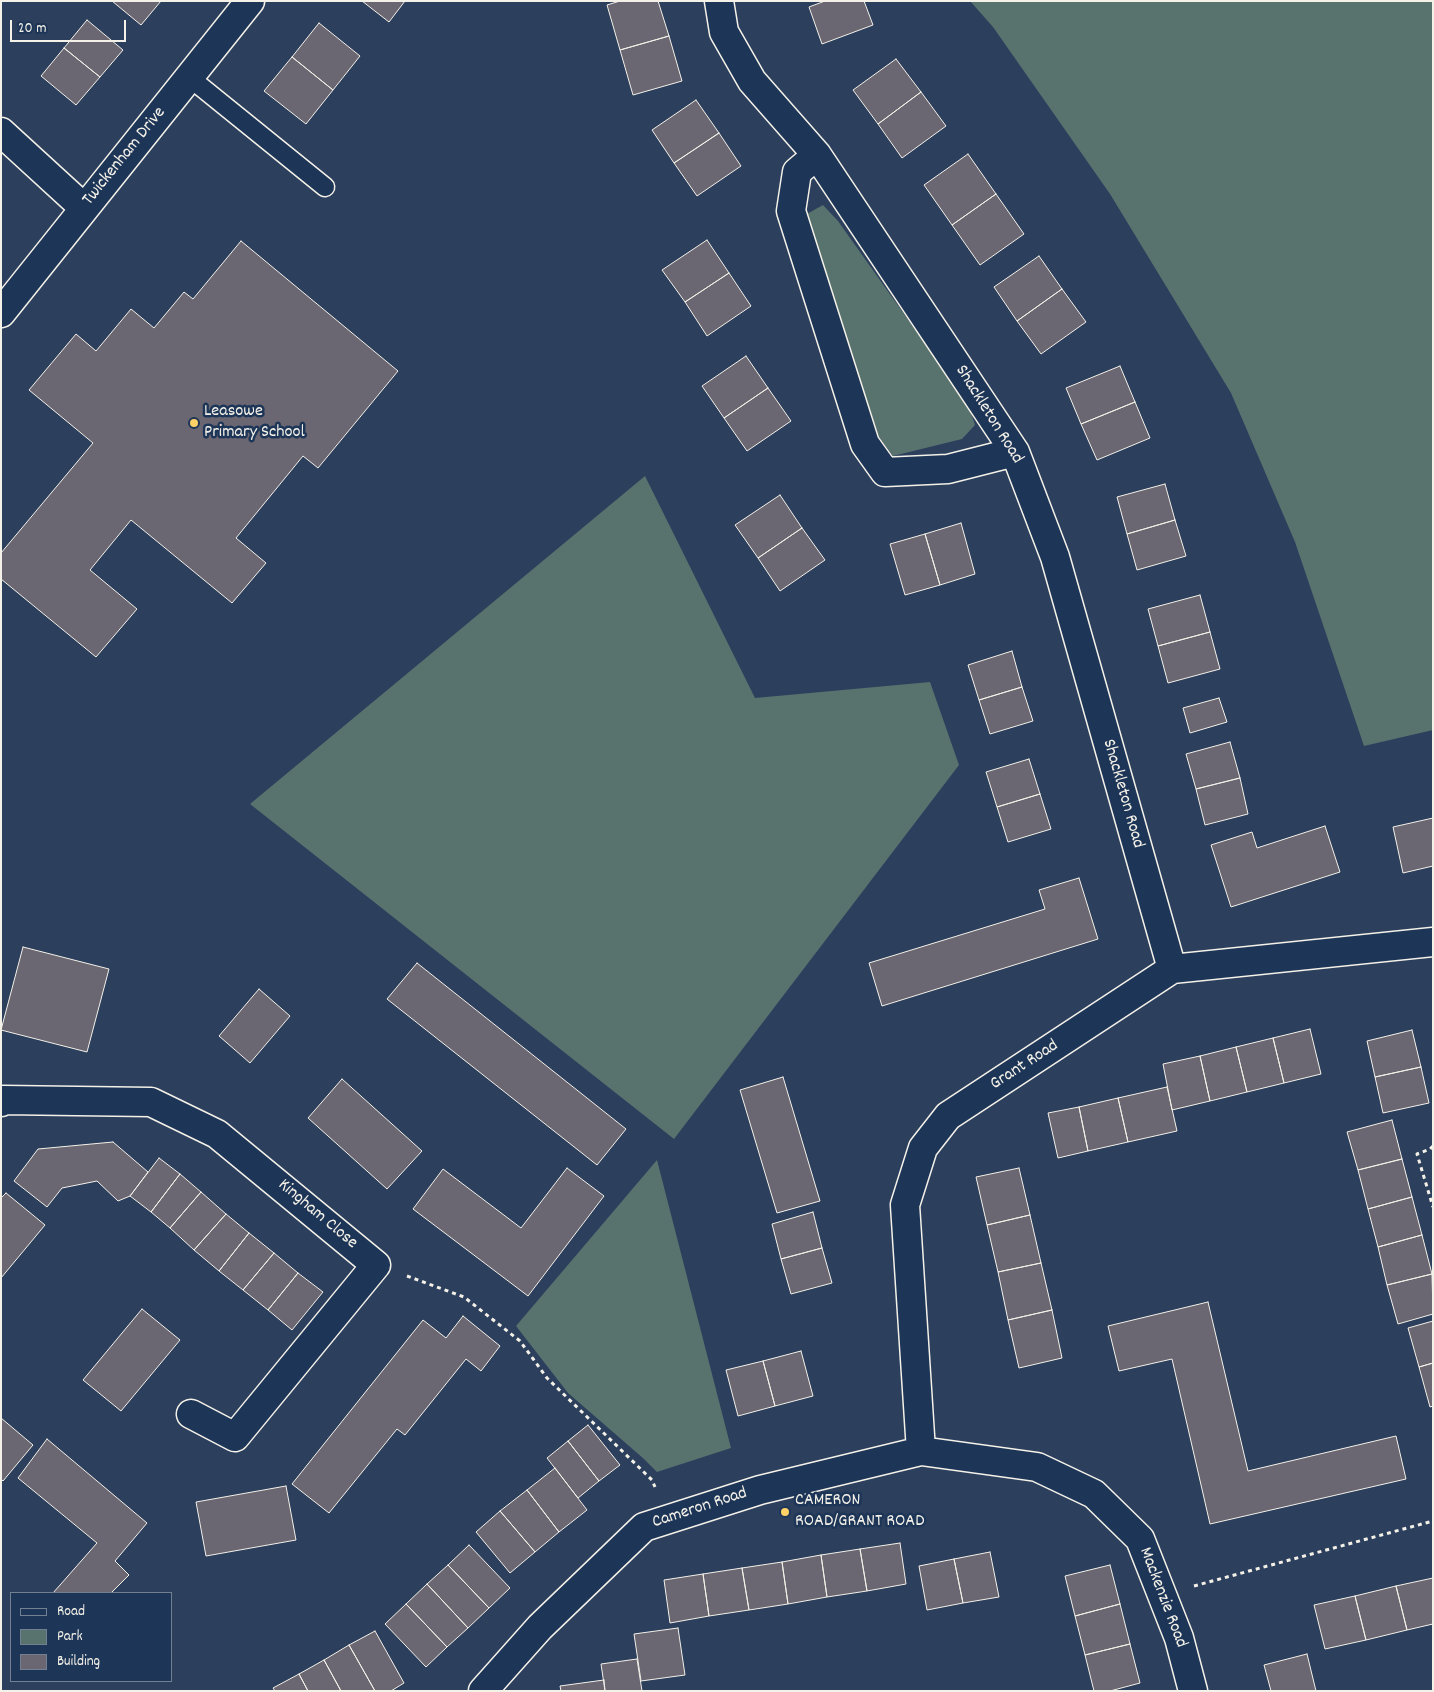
<!DOCTYPE html>
<style>
body{margin:0}
#map{position:relative;width:1434px;height:1692px;overflow:hidden;background:#2c3f5d;font-family:Dekko,sans-serif}
canvas{display:block}
.frame{position:absolute;inset:0;border:2px solid #f4f1e8;pointer-events:none}
.legend{position:absolute;left:10px;top:1592px;width:162px;height:90px;box-sizing:border-box;background:#1d3557;border:1px solid #738091;margin:0;padding:6px 9px;list-style:none;font-size:15px;color:#f4f1e8}
.legend li{display:flex;align-items:center;gap:10px;height:25px}
.legend b{width:25px;border:1px solid #738091}
.scale{position:absolute;left:10px;top:20px;width:116px;height:22px;box-sizing:border-box;border:2px solid #f4f1e8;border-top:0;padding-left:6px;font-size:15px;line-height:18px;white-space:nowrap;color:#f4f1e8;-webkit-text-stroke:4px #1d3557;paint-order:stroke}
</style>
<div id="map">
<canvas width="1434" height="1692"></canvas>
<div class="frame"></div>
<ul class="legend">
<li><b style="height:6px;background:#1d3557"></b>Road</li>
<li><b style="height:14px;background:#58726e"></b>Park</li>
<li><b style="height:14px;background:#6a6773"></b>Building</li>
</ul>
<div class="scale">20 m</div>
</div>
<script>
const c = document.querySelector('canvas').getContext('2d');
c.lineJoin = 'round';
function paint(path, color) {
  c.fillStyle = color;
  c.fill(path, 'evenodd');
}
function shape(rows) {
  const path = new Path2D();
  for (const r of rows) {
    path.moveTo(r[0], r[1]);
    for (let i = 2; i < r.length; i += 2) path.lineTo(r[i], r[i + 1]);
  }
  return path;
}
function trace(path, color, width, dash) {
  c.strokeStyle = color;
  c.lineWidth = width;
  c.lineCap = dash ? 'butt' : 'round';
  c.setLineDash(dash || []);
  c.stroke(path);
}
function drawText(font, color, halo, rows, align = 'center') {
  c.font = font + ' Dekko,sans-serif';
  c.lineWidth = 5;
  c.setLineDash([]);
  c.textBaseline = 'middle';
  c.strokeStyle = halo;
  c.fillStyle = color;
  for (const [text, x, y, turn = 0] of rows) {
    c.save();
    c.translate(x, y);
    c.rotate((+turn || 0) * Math.PI / 180);
    c.textAlign = isNaN(turn) ? turn : align;
    if (halo) c.strokeText(text, 0, 0);
    c.fillText(text, 0, 0);
    c.restore();
  }
}
const green = shape([
 [970,1,1433,1,1433,730,1364,746,1295,542,1231,393,1110,194,993,27],
 [823,205,838,221,968,404,975,425,962,439,893,456,879,437,805,215],
 [645,476,755,698,930,682,959,765,674,1139,250,804],
 [657,1160,731,1448,657,1472,644,1459,568,1393,516,1326]
]);
const building = shape([
 [112,1,161,1,141,25,112,1],
 [362,1,405,1,389,22,362,1],
 [620,1,658,1,669,36,620,50,607,5,620,1],
 [825,1,864,1,873,25,822,44,809,7,825,1],
 [87,20,123,50,100,77,64,48,87,20],
 [319,23,360,56,333,90,292,57,319,23],
 [669,36,682,81,633,95,620,50,669,36],
 [64,48,100,77,76,105,41,76,64,48],
 [292,57,333,90,306,124,264,91,292,57],
 [896,59,921,92,878,124,853,90,896,59],
 [921,92,946,126,902,158,878,124,921,92],
 [696,100,719,133,674,163,652,130,696,100],
 [719,133,741,166,697,196,674,163,719,133],
 [968,154,996,194,952,225,924,185,968,154],
 [996,194,1024,234,980,265,952,225,996,194],
 [707,240,729,273,685,302,662,270,707,240],
 [241,241,398,371,318,468,303,456,236,538,266,563,232,603,131,520,90,570,137,609,96,657,1,579,1,553,93,443,29,390,76,334,96,351,131,309,154,328,184,292,193,299,241,241],
 [1039,256,1062,289,1017,321,994,287,1039,256],
 [729,273,751,306,707,336,685,302,729,273],
 [1062,289,1086,322,1041,354,1017,321,1062,289],
 [746,356,768,388,724,418,702,386,746,356],
 [1120,366,1135,402,1081,424,1066,388,1120,366],
 [768,388,791,421,747,451,724,418,768,388],
 [1135,402,1150,438,1097,460,1081,424,1135,402],
 [1165,484,1175,520,1127,534,1117,497,1165,484],
 [780,495,802,528,758,558,735,525,780,495],
 [1175,520,1186,556,1137,570,1127,534,1175,520],
 [961,523,975,574,940,585,925,534,961,523],
 [802,528,825,560,780,591,758,558,802,528],
 [925,534,940,585,905,595,890,544,925,534],
 [1200,595,1210,632,1158,646,1148,609,1200,595],
 [1210,632,1220,669,1168,683,1158,646,1210,632],
 [1012,651,1022,687,979,700,968,665,1012,651],
 [1022,687,1033,721,990,734,979,700,1022,687],
 [1219,698,1227,722,1190,733,1183,708,1219,698],
 [1230,742,1240,778,1196,789,1186,754,1230,742],
 [1029,759,1040,794,997,807,986,772,1029,759],
 [1240,778,1248,814,1205,825,1196,789,1240,778],
 [1040,794,1051,829,1008,842,997,807,1040,794],
 [1433,818,1433,866,1403,873,1393,827,1433,818],
 [1325,826,1340,872,1231,907,1211,845,1252,832,1257,848,1325,826],
 [1079,878,1098,939,882,1006,869,963,1045,909,1039,890,1079,878],
 [23,947,109,969,87,1052,1,1030,23,947],
 [417,963,626,1129,597,1165,387,999,417,963],
 [259,989,290,1016,250,1063,219,1036,259,989],
 [1310,1029,1321,1074,1284,1083,1273,1038,1310,1029],
 [1412,1030,1421,1067,1375,1077,1367,1041,1412,1030],
 [1273,1038,1284,1083,1247,1092,1236,1047,1273,1038],
 [1236,1047,1247,1092,1210,1101,1200,1056,1236,1047],
 [1200,1056,1210,1101,1172,1110,1163,1064,1200,1056],
 [1421,1067,1429,1103,1383,1113,1375,1077,1421,1067],
 [783,1077,820,1201,777,1213,740,1090,783,1077],
 [342,1079,422,1151,387,1189,308,1118,342,1079],
 [1167,1087,1177,1131,1128,1142,1118,1098,1167,1087],
 [1118,1098,1128,1142,1088,1151,1079,1107,1118,1098],
 [1079,1107,1088,1151,1058,1158,1048,1113,1079,1107],
 [1392,1120,1402,1159,1358,1170,1347,1132,1392,1120],
 [113,1142,148,1172,130,1196,118,1201,97,1181,62,1188,47,1207,14,1181,38,1149,113,1142],
 [159,1158,180,1174,151,1212,130,1196,159,1158],
 [1402,1159,1412,1197,1368,1209,1358,1170,1402,1159],
 [567,1168,604,1196,528,1296,413,1209,443,1169,521,1228,567,1168],
 [1019,1168,1030,1215,987,1225,976,1177,1019,1168],
 [180,1174,201,1192,170,1228,151,1212,180,1174],
 [201,1192,226,1214,194,1250,170,1228,201,1192],
 [6,1193,45,1225,1,1278,1,1198,6,1193],
 [1412,1197,1422,1235,1378,1247,1368,1209,1412,1197],
 [813,1212,822,1248,781,1259,772,1224,813,1212],
 [226,1214,249,1233,219,1271,194,1250,226,1214],
 [1030,1215,1041,1263,998,1272,987,1225,1030,1215],
 [249,1233,274,1253,243,1290,219,1271,249,1233],
 [1422,1235,1432,1274,1387,1285,1378,1247,1422,1235],
 [822,1248,832,1283,791,1294,781,1259,822,1248],
 [274,1253,298,1273,268,1310,243,1290,274,1253],
 [1041,1263,1052,1310,1008,1320,998,1272,1041,1263],
 [298,1273,323,1292,292,1330,268,1310,298,1273],
 [1432,1274,1433,1314,1398,1324,1387,1285,1432,1274],
 [1208,1302,1248,1471,1396,1436,1406,1479,1210,1524,1172,1359,1119,1371,1108,1326,1208,1302],
 [142,1309,180,1340,121,1411,83,1380,142,1309],
 [1052,1310,1062,1358,1019,1368,1008,1320,1052,1310],
 [463,1316,500,1346,481,1371,466,1359,405,1435,397,1429,329,1513,292,1484,423,1320,446,1338,463,1316],
 [1433,1321,1433,1363,1419,1367,1408,1328,1433,1321],
 [801,1351,813,1396,775,1406,763,1361,801,1351],
 [763,1361,775,1406,738,1416,726,1370,763,1361],
 [1433,1363,1433,1406,1430,1407,1419,1367,1433,1363],
 [1,1418,33,1445,3,1481,1,1479,1,1418],
 [588,1425,620,1465,599,1481,568,1441,588,1425],
 [47,1439,147,1523,115,1561,129,1575,111,1593,53,1593,97,1543,18,1478,47,1439],
 [568,1441,599,1481,578,1498,547,1458,568,1441],
 [555,1468,587,1510,559,1532,527,1490,555,1468],
 [286,1486,296,1540,206,1556,196,1502,286,1486],
 [527,1490,559,1532,535,1552,500,1511,527,1490],
 [500,1511,535,1552,510,1573,476,1532,500,1511],
 [900,1543,906,1584,867,1591,860,1549,900,1543],
 [469,1545,510,1588,489,1608,448,1565,469,1545],
 [860,1549,867,1591,827,1597,821,1555,860,1549],
 [990,1552,999,1597,963,1603,954,1559,990,1552],
 [821,1555,827,1597,788,1604,782,1562,821,1555],
 [954,1559,963,1603,927,1610,919,1566,954,1559],
 [782,1562,788,1604,749,1610,742,1568,782,1562],
 [448,1565,489,1608,468,1628,427,1584,448,1565],
 [1110,1565,1120,1604,1075,1616,1065,1576,1110,1565],
 [742,1568,749,1610,709,1616,703,1574,742,1568],
 [703,1574,709,1616,670,1623,664,1580,703,1574],
 [1433,1578,1433,1624,1407,1630,1396,1586,1433,1578],
 [427,1584,468,1628,447,1647,406,1604,427,1584],
 [1396,1586,1407,1630,1366,1640,1355,1596,1396,1586],
 [1355,1596,1366,1640,1325,1649,1314,1605,1355,1596],
 [406,1604,447,1647,426,1667,385,1624,406,1604],
 [1120,1604,1130,1644,1085,1655,1075,1616,1120,1604],
 [678,1628,685,1675,641,1681,634,1634,678,1628],
 [375,1631,404,1683,391,1691,375,1691,349,1645,375,1631],
 [1130,1644,1140,1683,1110,1691,1094,1691,1085,1655,1130,1644],
 [349,1645,375,1691,341,1691,324,1660,349,1645],
 [1307,1654,1316,1691,1271,1691,1264,1665,1307,1654],
 [637,1659,642,1691,605,1691,601,1664,637,1659],
 [324,1660,341,1691,308,1691,299,1674,324,1660],
 [299,1674,308,1691,275,1691,273,1688,299,1674],
 [604,1680,605,1691,561,1691,560,1686,604,1680]
]);
const path = shape([
 [1433,1146,1430,1149,1417,1154,1433,1207],
 [407,1276,464,1297,520,1341,547,1378,652,1480,655,1487],
 [1194,1586,1433,1521]
]);
const service = shape([
 [189,77,325,187]
]);
const minor = shape([
 [719,1,724,32,752,81,817,155,1015,452,1055,557,1172,969],
 [1,132,84,208],
 [817,155,797,172,791,211,865,444,885,472,948,469,1015,452],
 [1,313,250,1],
 [1,1102,3,1100,151,1102,217,1134,376,1265,235,1437,191,1414],
 [921,1451,905,1205,923,1148,948,1116,1172,969,1433,942],
 [483,1691,540,1627,644,1527,760,1490,921,1451,1037,1467,1094,1494,1140,1539,1179,1638,1193,1691]
]);
const markers = [
 [194,423,5,"#ffd166"],
 [785,1512,5,"#ffd166"]
];
const streetNames = [
 ["Twickenham Drive",125,157,-51],
 ["Shackleton Road",988,415,58],
 ["Shackleton Road",1122,794,74],
 ["Grant Road",1025,1066,-33],
 ["Kingham Close",317,1215,40],
 ["Cameron Road",700,1509,-18],
 ["Mackenzie Road",1162,1598,69]
];
const poiNames = [
 ["Leasowe",204,413],
 ["Primary School",204,434],
 ["CAMERON",795,1502],
 ["ROAD/GRANT ROAD",795,1523]
];
paint(green, '#58726e');
paint(building, '#6a6773');
trace(building, '#f4f1e8', 1);
trace(service, '#f4f1e8', 21);
trace(minor, '#f4f1e8', 31);
trace(path, '#f4f1e8', 3, [4, 4]);
trace(service, '#1d3557', 18);
trace(minor, '#1d3557', 28);
for (const [x, y, r, color] of markers) {
  const dot = new Path2D();
  dot.arc(x, y, r, 0, 2 * Math.PI);
  c.fillStyle = color;
  c.fill(dot);
  trace(dot, '#1d3557', 2);
}
drawText('18px', '#f4f1e8', '#1d3557', streetNames);
drawText('18px', '#f4f1e8', '#1d3557', poiNames, 'left');
</script>
